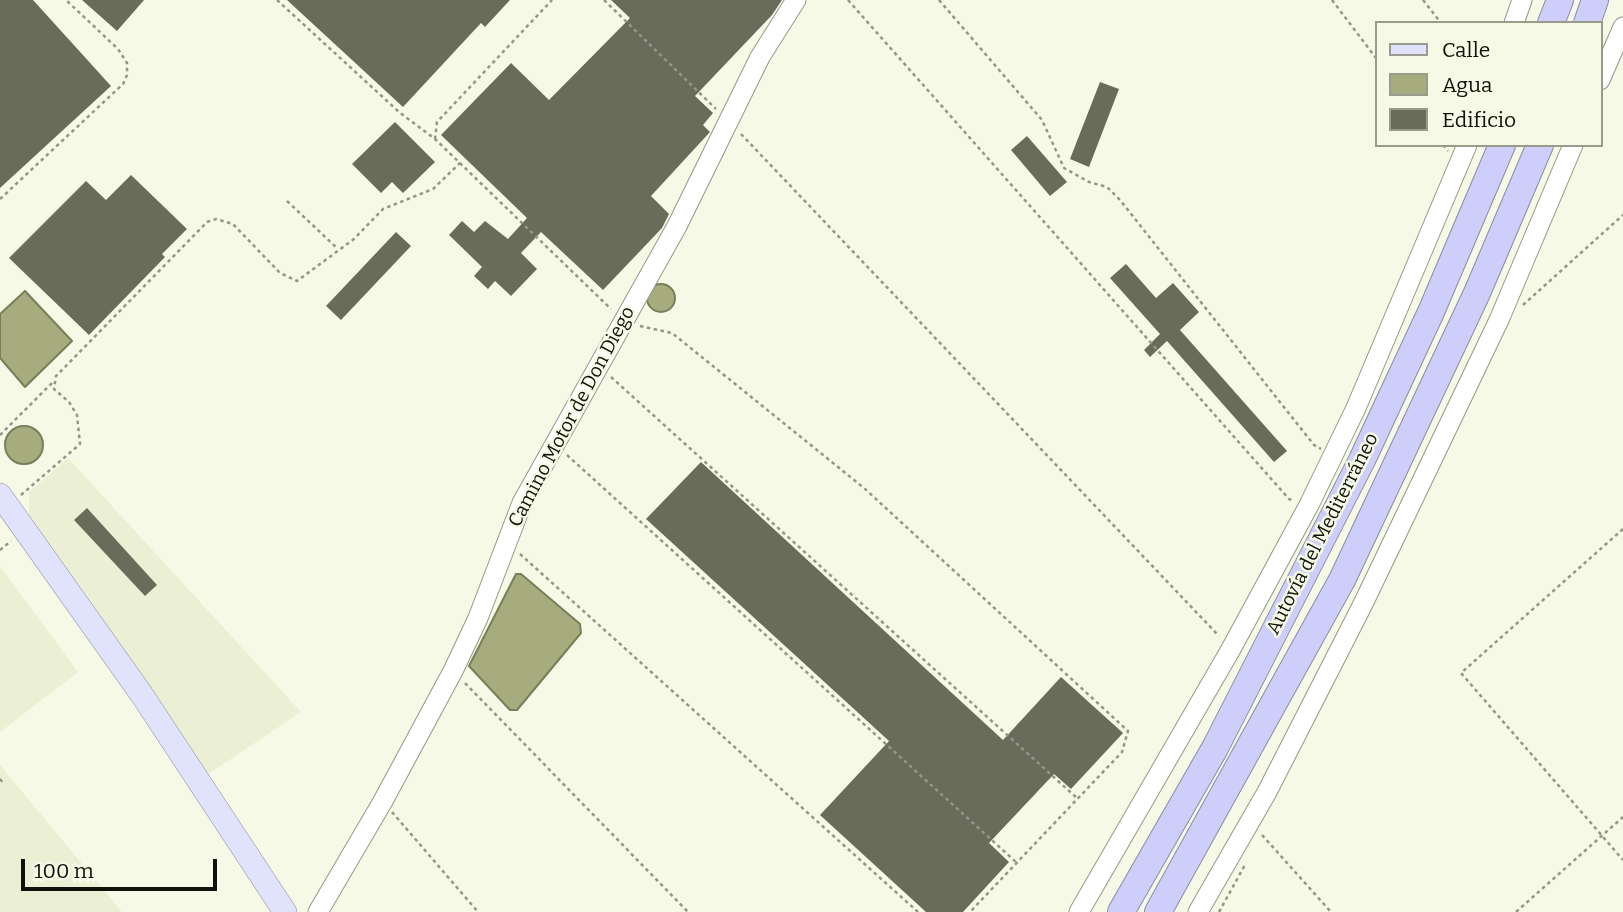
<!DOCTYPE html>
<meta charset="utf-8">
<style>
body{margin:0}
#map{position:relative;width:1623px;height:912px;overflow:hidden;background:#f5f9e5;font-family:Bitter,serif}
canvas{display:block}
.legend{position:absolute;left:1375px;top:21px;width:228px;height:126px;box-sizing:border-box;background:#f5f9e5;border:2px solid #999c8d;margin:0;padding:9px 12px;list-style:none;font-size:21px;color:#10110a}
.legend li{display:flex;align-items:center;gap:14px;height:35px}
.legend b{width:35px;border:2px solid #999c8d}
.scale{position:absolute;left:21px;top:859px;width:196px;height:32px;box-sizing:border-box;border:4px solid #10110a;border-top:0;padding-left:9px;font-size:21px;line-height:24px;white-space:nowrap;color:#10110a;-webkit-text-stroke:5px #f5f9e5;paint-order:stroke}
</style>
<div id="map">
<canvas width="1623" height="912"></canvas>
<ul class="legend">
<li><b style="height:9px;background:#e1e2fb"></b>Calle</li>
<li><b style="height:19px;background:#a6ac7d"></b>Agua</li>
<li><b style="height:19px;background:#696c5b"></b>Edificio</li>
</ul>
<div class="scale">100 m</div>
</div>
<script>
const c = document.querySelector('canvas').getContext('2d');
c.lineJoin = 'round';
function paint(path, color) {
  c.fillStyle = color;
  c.fill(path, 'evenodd');
}
function shape(rows) {
  const path = new Path2D();
  for (const r of rows) {
    if (r.length === 3) {
      path.moveTo(r[0] + r[2], r[1]);
      path.arc(r[0], r[1], r[2], 0, 2 * Math.PI);
      continue;
    }
    path.moveTo(r[0], r[1]);
    for (let i = 2; i < r.length; i += 2) path.lineTo(r[i], r[i + 1]);
  }
  return path;
}
function trace(path, color, width, dash) {
  c.strokeStyle = color;
  c.lineWidth = width;
  c.lineCap = dash ? 'butt' : 'round';
  c.setLineDash(dash || []);
  c.stroke(path);
}
function drawText(font, color, halo, rows, align = 'center') {
  c.font = font + ' Bitter,serif';
  c.lineWidth = 5;
  c.setLineDash([]);
  c.textBaseline = 'middle';
  c.strokeStyle = halo;
  c.fillStyle = color;
  for (const [text, x, y, turn = 0] of rows) {
    c.save();
    c.translate(x, y);
    c.rotate((+turn || 0) * Math.PI / 180);
    c.textAlign = isNaN(turn) ? turn : align;
    if (halo) c.strokeText(text, 0, 0);
    c.fillText(text, 0, 0);
    c.restore();
  }
}
const built = shape([
 [68,458,301,712,207,775,29,517,29,492],
 [0,566,78,672,0,732],
 [0,765,122,912,0,912]
]);
const water = shape([
 [661,298,14],
 [25,291,72,341,25,387,0,358,0,314,25,291],
 [24,445,19],
 [516,574,521,574,580,624,581,633,517,710,510,710,469,666,516,574]
]);
const building = shape([
 [0,0,33,0,111,86,0,188],
 [82,0,144,0,117,31],
 [287,0,510,0,485,27,481,23,403,107],
 [611,0,782,0,772,15,695,96,713,113,703,125,710,132,651,196,669,214,662,228,603,290,541,232,521,253,537,269,511,296,495,281,488,289,474,276,482,267,449,235,462,221,474,232,485,221,508,239,527,218,441,135,511,63,549,100,630,18],
 [1100,82,1119,89,1089,167,1070,159],
 [395,122,435,162,403,193,392,182,381,193,352,164],
 [1027,136,1067,182,1050,196,1011,150],
 [131,175,187,229,162,254,165,257,89,335,9,258,86,181,106,200],
 [396,232,411,246,341,320,326,306],
 [1126,264,1156,298,1173,283,1199,312,1180,330,1287,451,1274,462,1167,341,1150,357,1144,350,1160,334,1110,278],
 [701,462,1003,740,1061,677,1123,733,1071,789,1054,774,989,843,1009,862,963,912,926,912,820,815,889,741,646,519],
 [87,508,157,585,145,596,74,520]
]);
const path = shape([
 [277,0,399,112,435,139,611,309],
 [604,0,716,109],
 [848,0,1289,499,1294,501],
 [939,0,1042,120,1064,168,1089,182,1107,187,1120,200,1314,445,1321,449],
 [1332,0,1376,58],
 [1423,0,1441,23],
 [741,134,1219,636],
 [435,139,437,122,552,0],
 [1443,145,1448,151],
 [0,199,123,84,127,75,127,63,118,49,66,0],
 [287,201,338,249],
 [1523,305,1623,215],
 [640,326,672,333,864,488,1128,731,1122,752,970,912],
 [611,377,1078,799],
 [0,435,52,383],
 [567,455,1016,862],
 [21,495,80,444,77,415,69,402,54,389,56,376,207,222,216,219,233,224,280,273,297,281,354,239,383,209,433,189,460,163],
 [1623,529,1461,673,1623,860],
 [0,550,11,541],
 [520,554,918,912],
 [465,683,688,912],
 [0,779,4,784],
 [392,812,478,912],
 [1262,835,1331,912],
 [1219,912,1246,863],
 [1516,912,1623,817]
]);
const minor = shape([
 [1514,23,1522,0],
 [1600,80,1623,27],
 [318,912,383,801,453,671,478,618,522,503,677,226,760,57,796,0],
 [1079,912,1231,649,1309,505,1356,408,1467,145],
 [1198,912,1267,792,1363,604,1499,320,1573,145]
]);
const major = shape([
 [0,495,142,695,285,912]
]);
const highway = shape([
 [1551,23,1560,0],
 [1587,23,1595,0],
 [1121,912,1215,748,1362,460,1431,312,1502,145],
 [1158,912,1342,580,1477,293,1540,145]
]);
const streetNames = [
 ["Camino Motor de Don Diego",572,417,-62],
 ["Autovía del Mediterráneo",1323,534,-63]
];
paint(built, '#ebf0d4');
paint(water, '#a6ac7d');
trace(water, '#797e5a', 2);
paint(building, '#696c5b');
trace(minor, '#959886', 21);
trace(major, '#8b8ca5', 24);
trace(highway, '#8b8ca5', 28);
trace(path, '#949788', 2.5, [3.5, 3.5]);
trace(minor, '#fff', 19);
trace(major, '#e1e2fb', 23);
trace(highway, '#cdcef9', 26);
drawText('19px', '#10110a', '#f5f9e5', streetNames);
</script>
